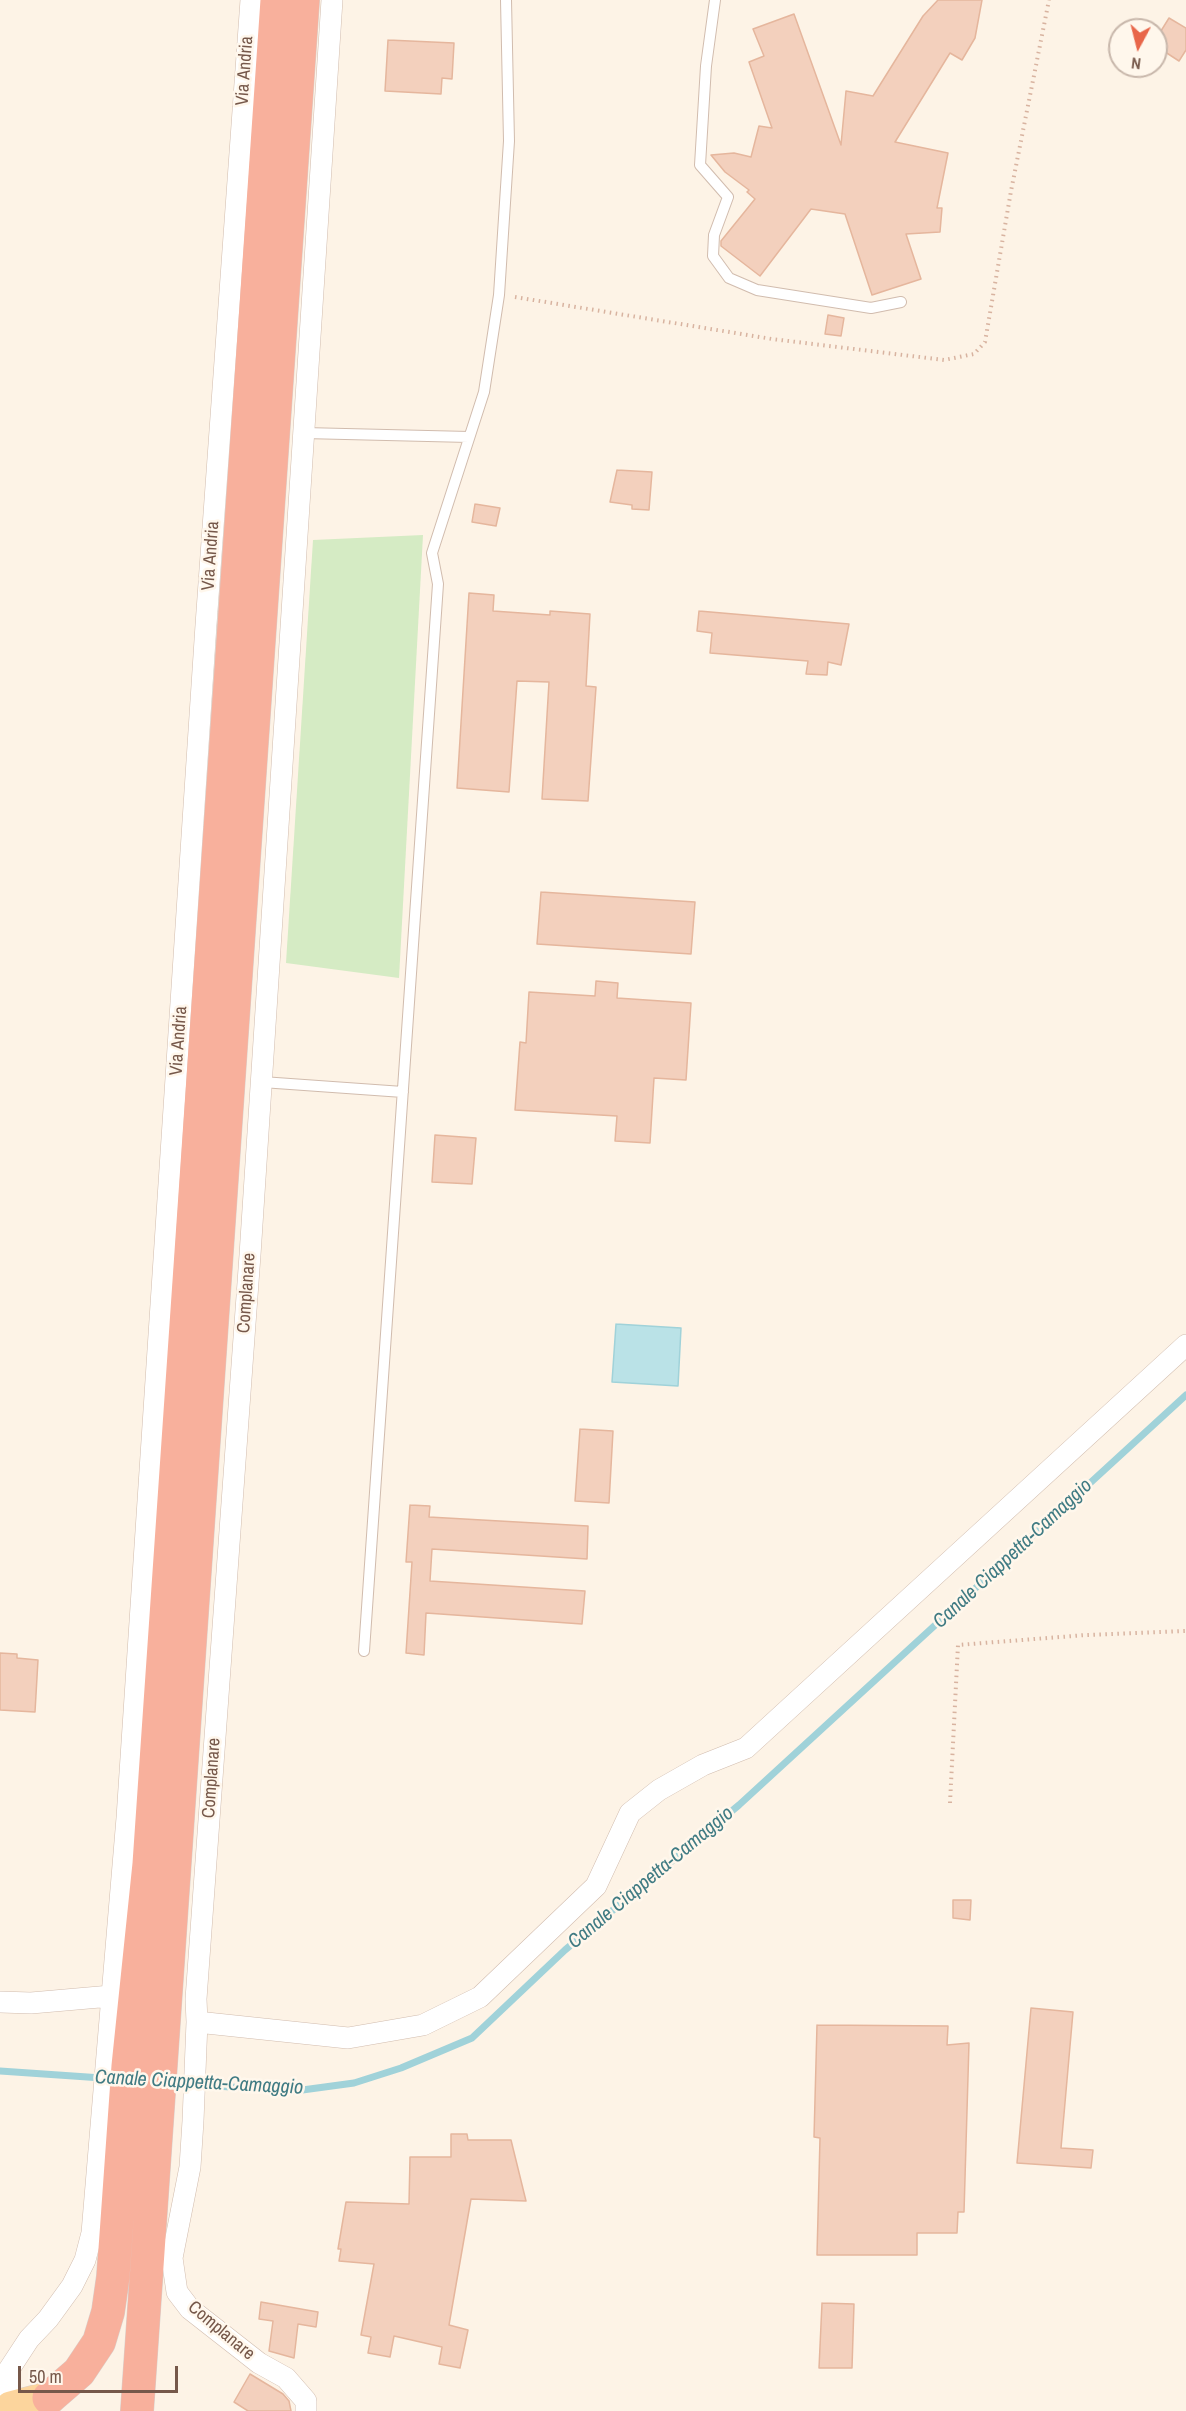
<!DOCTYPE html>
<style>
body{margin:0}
#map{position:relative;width:1186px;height:2411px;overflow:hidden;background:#fdf3e6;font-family:"Archivo Narrow",sans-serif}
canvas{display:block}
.north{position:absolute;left:1108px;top:18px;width:60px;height:60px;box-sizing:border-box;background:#fff7ec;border:2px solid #c8b7ab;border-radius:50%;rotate:187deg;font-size:16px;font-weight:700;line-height:24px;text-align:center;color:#76584a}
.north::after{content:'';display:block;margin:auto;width:21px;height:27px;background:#e86649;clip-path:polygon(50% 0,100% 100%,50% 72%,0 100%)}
.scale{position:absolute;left:18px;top:2366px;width:160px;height:27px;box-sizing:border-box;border:3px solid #76584a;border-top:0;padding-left:8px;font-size:18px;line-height:21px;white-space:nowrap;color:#76584a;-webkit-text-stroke:4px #fff7ec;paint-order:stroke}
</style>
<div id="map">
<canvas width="1186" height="2411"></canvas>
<div class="north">N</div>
<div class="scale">50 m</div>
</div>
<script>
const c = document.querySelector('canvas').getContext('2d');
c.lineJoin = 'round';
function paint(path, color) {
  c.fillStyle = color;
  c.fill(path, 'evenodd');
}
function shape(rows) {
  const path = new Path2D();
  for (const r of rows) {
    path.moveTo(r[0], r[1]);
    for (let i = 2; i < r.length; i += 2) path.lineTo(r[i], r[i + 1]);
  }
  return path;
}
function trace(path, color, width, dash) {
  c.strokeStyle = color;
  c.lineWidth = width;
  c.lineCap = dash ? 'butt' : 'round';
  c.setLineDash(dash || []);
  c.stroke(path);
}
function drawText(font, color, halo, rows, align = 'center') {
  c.font = font + ' "Archivo Narrow",sans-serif';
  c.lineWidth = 5;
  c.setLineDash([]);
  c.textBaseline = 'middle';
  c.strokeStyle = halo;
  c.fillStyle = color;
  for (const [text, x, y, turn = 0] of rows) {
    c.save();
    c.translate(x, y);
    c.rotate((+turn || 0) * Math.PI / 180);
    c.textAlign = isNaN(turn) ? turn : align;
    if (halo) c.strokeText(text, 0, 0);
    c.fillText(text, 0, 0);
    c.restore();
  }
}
const green = shape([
 [423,535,399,978,286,963,313,540]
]);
const water = shape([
 [616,1324,681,1328,678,1386,612,1382,616,1324]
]);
const stream = shape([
 [0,2071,102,2078],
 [167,2083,295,2091,354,2083,401,2068,472,2038,565,1950,739,1805,1186,1395]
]);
const building = shape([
 [938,0,982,0,975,38,962,60,950,53,895,142,948,153,937,208,942,208,940,232,906,234,921,279,872,295,845,214,811,209,760,276,721,246,721,241,755,199,747,192,749,190,725,172,711,155,734,153,751,157,759,126,772,128,749,62,764,56,753,29,794,14,841,145,846,91,873,96,923,16,938,0],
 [1169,18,1186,28,1186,50,1179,61,1156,46,1156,39,1169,18],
 [388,40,454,43,452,79,442,78,441,94,385,91,388,40],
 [828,315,844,318,841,336,825,334,828,315],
 [617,470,652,472,649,510,632,509,632,505,610,502,617,470],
 [475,504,500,508,496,526,472,522,475,504],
 [469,593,494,595,493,611,550,615,550,611,590,614,586,686,596,687,588,801,542,799,549,682,517,681,509,792,457,788,469,593],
 [699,611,849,624,841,665,828,662,827,675,806,674,808,661,710,653,712,633,697,631,699,611],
 [541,892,695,902,691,954,537,944,541,892],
 [596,981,618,983,617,998,691,1003,686,1080,654,1078,650,1143,615,1141,617,1116,515,1110,520,1042,526,1043,529,992,595,996,596,981],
 [435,1135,476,1138,472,1184,432,1182,435,1135],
 [580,1429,613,1431,609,1503,575,1501,580,1429],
 [410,1505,430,1506,429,1517,588,1526,587,1559,432,1549,430,1581,585,1591,582,1624,426,1613,424,1655,406,1653,412,1562,406,1562,410,1505],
 [0,1653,17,1654,17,1658,38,1660,35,1712,0,1710,0,1653],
 [953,1900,971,1900,970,1920,953,1918,953,1900],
 [1031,2008,1073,2012,1061,2148,1093,2150,1091,2168,1017,2163,1031,2008],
 [817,2025,948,2026,947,2045,969,2043,964,2212,958,2212,957,2233,917,2233,917,2255,817,2255,820,2138,814,2137,817,2025],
 [451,2134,467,2134,468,2140,511,2140,526,2201,471,2199,449,2325,468,2330,460,2368,439,2364,442,2347,394,2336,390,2357,368,2353,371,2337,361,2335,374,2264,339,2261,341,2249,338,2249,346,2202,409,2204,410,2157,451,2157,451,2134],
 [261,2302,318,2312,316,2327,298,2324,294,2358,269,2351,273,2321,259,2319,261,2302],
 [822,2303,854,2304,852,2368,819,2368,822,2303],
 [250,2374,283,2394,289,2401,291,2411,248,2411,234,2402,250,2374]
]);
const path = shape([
 [515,297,772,339,944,360,974,354,985,342,1011,191,1049,0],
 [950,1803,958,1645,1086,1635,1186,1631]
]);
const lane = shape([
 [715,0,706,66,700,165,728,197,714,235,713,256,729,278,757,290,871,308,901,302],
 [304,433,469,437],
 [262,1082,403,1092],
 [364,1651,438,584,432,553,484,392,499,295,509,141,506,0]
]);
const street = shape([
 [0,2002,31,2003,111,1996],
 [197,2022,348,2038,423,2025,480,1997,596,1886,630,1813,659,1790,703,1765,746,1748,1186,1345],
 [11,2408,8,2371,29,2339,48,2319,72,2286,85,2260,92,2233,127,1818,206,625,251,0],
 [306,2411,306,2401,286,2378,259,2363,190,2309,177,2292,172,2258,190,2167,193,2121,197,2022,196,1999,250,1255,332,0]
]);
const primary = shape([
 [11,2408,49,2398]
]);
const highway = shape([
 [49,2398,79,2372,99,2342,108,2312,113,2277,128,2066,149,1864,277,0],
 [137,2411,303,0]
]);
const streetNames = [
 ["Via Andria",245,71,-86],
 ["Via Andria",211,556,-86],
 ["Via Andria",179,1041,-86],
 ["Complanare",247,1293,-86],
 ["Complanare",212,1778,-86],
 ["Complanare",221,2331,40]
];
const waterNames = [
 ["Canale Ciappetta-Camaggio",1013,1554,-43],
 ["Canale Ciappetta-Camaggio",651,1878,-40],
 ["Canale Ciappetta-Camaggio",199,2083,3]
];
paint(green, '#d5ebc4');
paint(water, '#bae2e7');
trace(water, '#a0d2d9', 1.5);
trace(stream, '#a0d2d9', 7);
paint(building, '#f3d0bd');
trace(building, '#e5b69d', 1.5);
trace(lane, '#d1bcae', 12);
trace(street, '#d1bcae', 22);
trace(primary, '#d9d0cc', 34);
trace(highway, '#d9d0cc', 34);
trace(path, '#d8b3a0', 4, [1.5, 4.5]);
trace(lane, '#fff', 10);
trace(street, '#fff', 21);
trace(primary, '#fcd59d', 33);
trace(highway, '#f8b09c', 33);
drawText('18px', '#76584a', '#fff7ec', streetNames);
drawText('italic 20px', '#407b83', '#fff7ec', waterNames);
</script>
